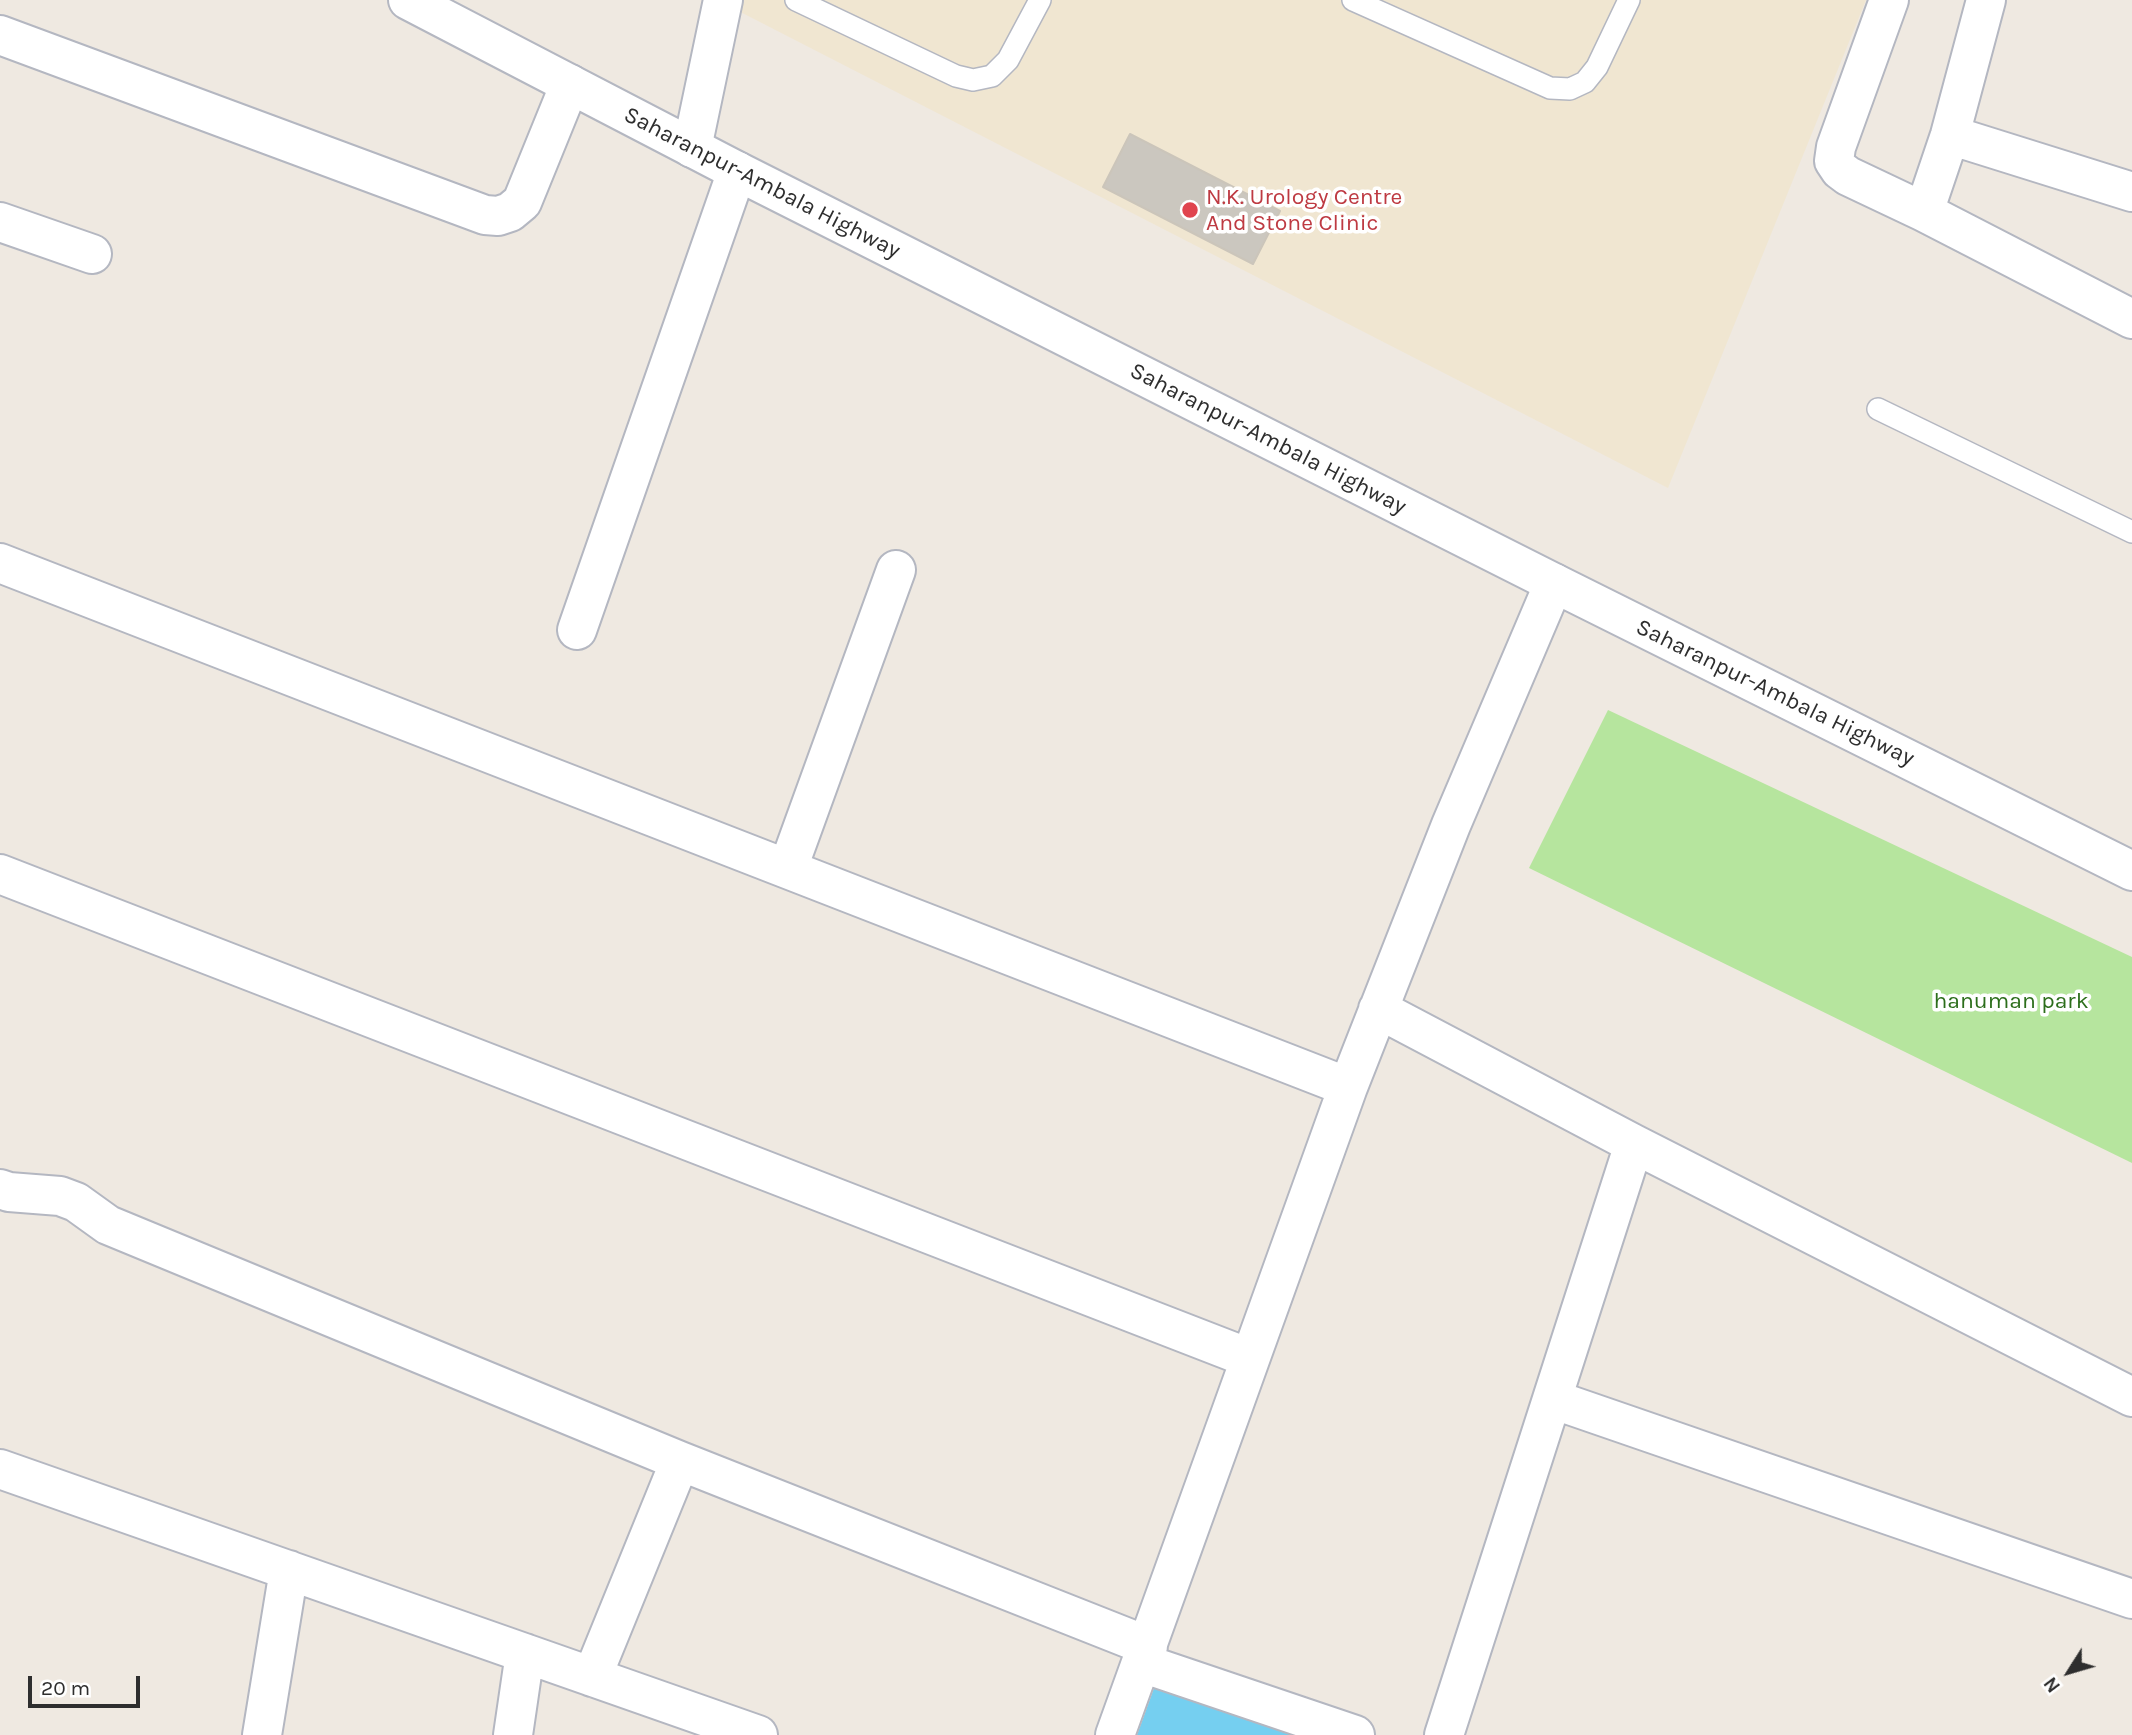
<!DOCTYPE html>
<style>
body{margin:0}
#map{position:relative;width:2132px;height:1735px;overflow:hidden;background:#efe9e1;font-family:Karla,sans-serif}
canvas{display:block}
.north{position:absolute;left:2034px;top:1637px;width:70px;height:70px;-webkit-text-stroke:5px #fff;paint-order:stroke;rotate:233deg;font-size:19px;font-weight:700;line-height:28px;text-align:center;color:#2e2e2e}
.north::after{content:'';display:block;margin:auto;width:24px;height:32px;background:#2e2e2e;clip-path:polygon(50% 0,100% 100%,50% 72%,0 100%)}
.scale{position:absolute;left:28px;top:1676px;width:112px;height:32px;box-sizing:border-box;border:4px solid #2e2e2e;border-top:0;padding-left:9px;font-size:21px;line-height:24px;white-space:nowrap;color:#2e2e2e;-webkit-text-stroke:5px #fff;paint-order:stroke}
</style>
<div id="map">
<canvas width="2132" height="1735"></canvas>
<div class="north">N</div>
<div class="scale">20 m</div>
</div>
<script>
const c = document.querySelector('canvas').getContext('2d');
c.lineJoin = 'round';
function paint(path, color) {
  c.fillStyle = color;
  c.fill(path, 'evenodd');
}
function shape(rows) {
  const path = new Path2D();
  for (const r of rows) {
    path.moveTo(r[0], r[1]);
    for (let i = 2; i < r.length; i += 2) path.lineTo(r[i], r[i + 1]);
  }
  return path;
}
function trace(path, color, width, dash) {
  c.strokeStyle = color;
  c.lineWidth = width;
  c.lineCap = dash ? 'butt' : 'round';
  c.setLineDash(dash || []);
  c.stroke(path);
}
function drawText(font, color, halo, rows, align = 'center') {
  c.font = font + ' Karla,sans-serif';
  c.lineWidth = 7;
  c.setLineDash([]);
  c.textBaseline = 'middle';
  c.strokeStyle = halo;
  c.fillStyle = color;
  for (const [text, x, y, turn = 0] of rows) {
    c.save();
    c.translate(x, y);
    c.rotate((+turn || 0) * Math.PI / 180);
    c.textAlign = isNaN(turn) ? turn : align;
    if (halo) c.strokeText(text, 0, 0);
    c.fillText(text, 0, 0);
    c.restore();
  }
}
const education = shape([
 [717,0,1866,0,1668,488]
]);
const green = shape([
 [1608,710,2132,957,2132,1163,1529,868]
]);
const water = shape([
 [1158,1677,1333,1735,1137,1735]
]);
const building = shape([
 [1130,134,1280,211,1253,264,1103,187,1130,134]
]);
const lane = shape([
 [796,0,956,76,973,80,992,76,1008,60,1040,0],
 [1353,0,1550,88,1570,89,1585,82,1597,67,1629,0],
 [1878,409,2132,532]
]);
const street = shape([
 [1889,0,1836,147,1834,161,1840,170,1848,176,1924,212,2132,319],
 [0,35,485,215,498,216,510,212,522,202,570,84],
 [1950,135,2132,192],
 [692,148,723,0],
 [1924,212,1950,135,1986,0],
 [0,222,92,254],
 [0,563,1348,1087],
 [577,630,737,171],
 [788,868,896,570],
 [0,874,1249,1358],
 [1378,1009,1634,1144,2132,1397],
 [0,1189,9,1192,60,1196,76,1202,108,1225,680,1461,1148,1646],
 [1552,1399,2132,1599],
 [0,1469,758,1735],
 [1142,1663,1355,1735],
 [592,1677,680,1461],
 [262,1735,289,1570],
 [513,1735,525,1653],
 [1115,1735,1348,1087,1451,825,1554,583],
 [1444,1735,1634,1144]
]);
const secondary = shape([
 [408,0,737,171,1554,583,2132,871]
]);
const markers = [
 [1190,210,9,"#e0444e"]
];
const streetNames = [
 ["Saharanpur-Ambala Highway",762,183,27],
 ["Saharanpur-Ambala Highway",1268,439,27],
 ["Saharanpur-Ambala Highway",1775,693,26]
];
const healthNames = [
 ["N.K. Urology Centre",1206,197],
 ["And Stone Clinic",1206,223]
];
const parkNames = [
 ["hanuman park",2011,1001]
];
paint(education, '#f0e6d1');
paint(green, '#b6e59e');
paint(water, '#75cff0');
paint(building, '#cbc7bf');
trace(building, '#cbc5ba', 2);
trace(lane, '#b4b7c1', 24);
trace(street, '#b4b7c1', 42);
trace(secondary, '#b4b7c1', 42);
trace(lane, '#fff', 21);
trace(street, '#fff', 38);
trace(secondary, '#fff', 38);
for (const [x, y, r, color] of markers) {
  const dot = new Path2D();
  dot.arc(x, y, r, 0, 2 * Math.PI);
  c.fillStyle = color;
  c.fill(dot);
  trace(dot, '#fff', 2.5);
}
drawText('23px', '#2e2e2e', '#fff', streetNames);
drawText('23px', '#be3a42', '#fff', healthNames, 'left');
drawText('23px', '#2c6e1b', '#fff', parkNames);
</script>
